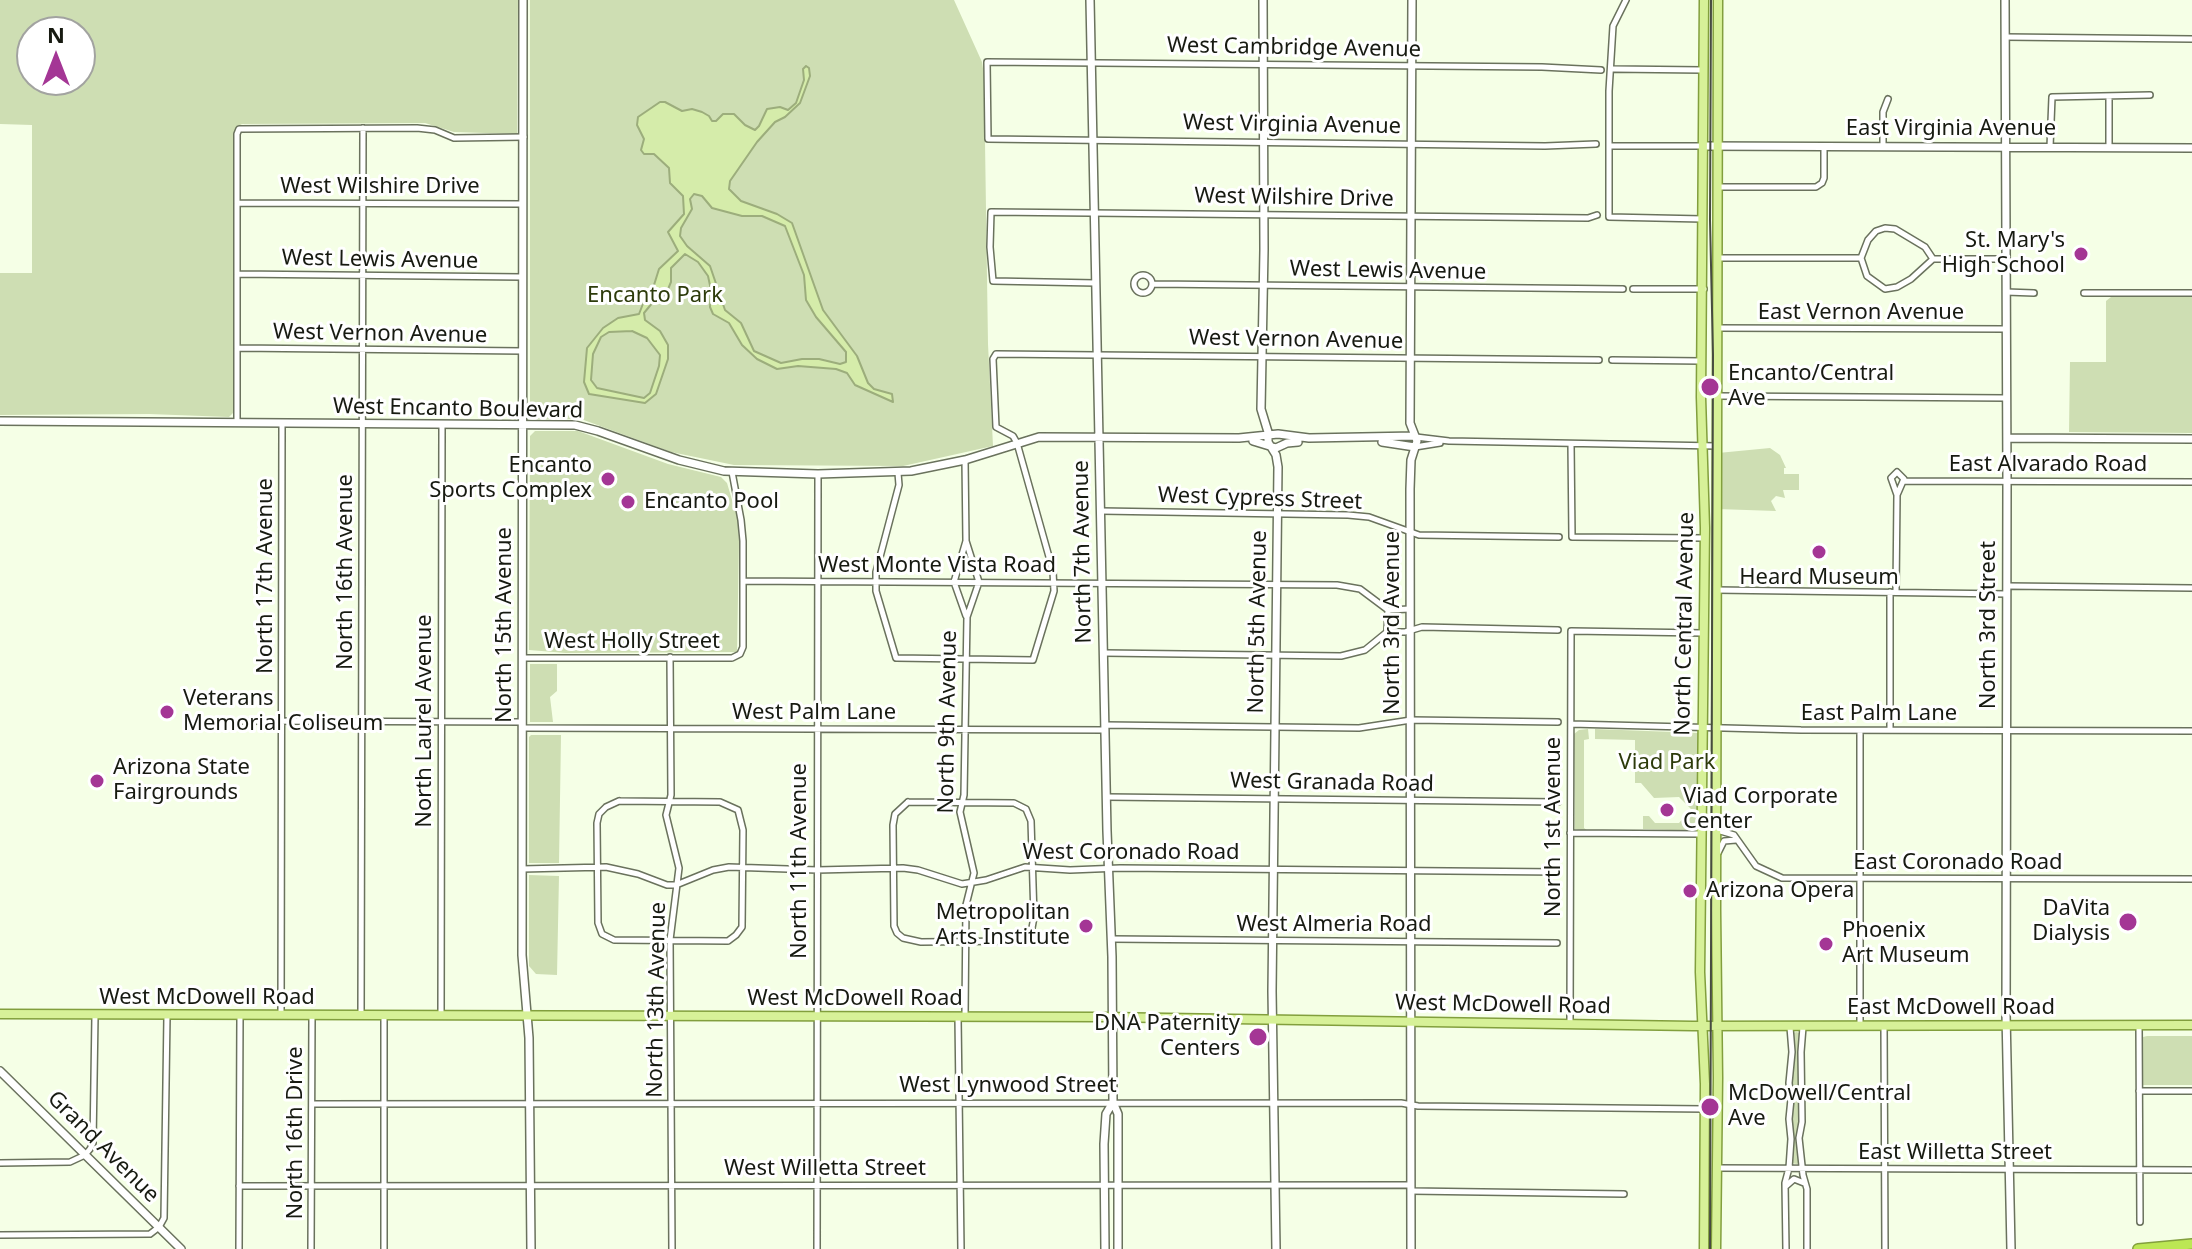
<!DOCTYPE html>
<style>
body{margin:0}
#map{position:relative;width:2192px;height:1249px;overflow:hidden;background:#f5ffe6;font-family:"Noto Sans",sans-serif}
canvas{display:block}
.north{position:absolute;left:16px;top:16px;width:80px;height:80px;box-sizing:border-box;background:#fff;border:2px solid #a2a3a0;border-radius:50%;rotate:0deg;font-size:22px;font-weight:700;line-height:32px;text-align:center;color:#171a11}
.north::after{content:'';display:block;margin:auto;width:28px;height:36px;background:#a43695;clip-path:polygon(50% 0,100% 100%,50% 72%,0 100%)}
</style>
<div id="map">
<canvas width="2192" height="1249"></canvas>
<div class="north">N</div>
</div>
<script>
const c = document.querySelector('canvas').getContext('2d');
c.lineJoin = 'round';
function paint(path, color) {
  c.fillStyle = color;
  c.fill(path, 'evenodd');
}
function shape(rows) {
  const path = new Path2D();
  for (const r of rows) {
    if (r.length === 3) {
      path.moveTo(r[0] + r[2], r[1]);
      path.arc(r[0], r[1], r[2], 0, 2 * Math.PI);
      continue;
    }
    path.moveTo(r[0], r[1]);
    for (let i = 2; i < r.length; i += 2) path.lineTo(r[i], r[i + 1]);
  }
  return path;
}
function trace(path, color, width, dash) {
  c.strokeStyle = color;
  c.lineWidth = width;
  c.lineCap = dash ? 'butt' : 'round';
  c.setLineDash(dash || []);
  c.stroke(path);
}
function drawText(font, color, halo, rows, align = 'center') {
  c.font = font + ' "Noto Sans",sans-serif';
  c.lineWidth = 6;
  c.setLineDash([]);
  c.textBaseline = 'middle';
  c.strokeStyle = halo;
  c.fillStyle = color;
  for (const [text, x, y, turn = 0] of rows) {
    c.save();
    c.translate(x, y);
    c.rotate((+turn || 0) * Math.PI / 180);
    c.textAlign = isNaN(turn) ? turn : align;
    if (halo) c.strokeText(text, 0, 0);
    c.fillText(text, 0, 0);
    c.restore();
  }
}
const green = shape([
 [0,0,518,0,517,134,454,132,425,123,242,124,236,127,233,413,229,417,149,414,0,415,0,273,32,273,32,125,0,124],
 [32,32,80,32,80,80,32,80],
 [530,0,954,0,982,62,984,75,988,344,993,446,903,466,734,465,671,452,581,419,535,419,530,415],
 [2111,297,2192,297,2192,433,2069,432,2070,362,2106,362,2106,301],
 [535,431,578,431,668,464,721,477,727,483,738,520,739,541,737,652,566,653,529,650,530,436],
 [1770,448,1780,455,1786,468,1784,468,1784,474,1799,474,1799,490,1783,490,1785,498,1776,496,1771,501,1776,511,1717,509,1718,453],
 [530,664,557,664,557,691,550,697,553,722,530,722],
 [1588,729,1589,739,1584,740,1584,828,1588,831,1575,829,1574,734,1579,730],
 [1595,729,1699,733,1699,831,1643,829,1643,816,1649,816,1655,823,1679,823,1691,809,1679,797,1654,798,1641,783,1635,783,1635,740,1595,739],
 [531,735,561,735,559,863,529,863,529,737],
 [529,875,559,876,557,975,536,974,529,966],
 [1797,1032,1800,1034,1801,1040,1798,1066,1801,1096,1800,1162,1797,1164,1791,1163,1790,1084,1792,1033],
 [2147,1036,2192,1036,2192,1085,2143,1085,2143,1037]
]);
const water = shape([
 [806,66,809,68,810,76,800,103,785,117,775,122,757,142,730,181,729,189,741,201,777,214,792,223,823,310,857,356,868,383,874,389,892,394,893,402,855,385,847,373,836,369,798,366,777,369,757,359,742,345,729,323,713,314,710,307,711,290,708,276,698,262,685,254,671,268,671,282,666,294,653,302,644,313,645,320,660,331,668,345,668,359,656,394,645,403,589,394,584,382,587,348,603,328,618,318,639,314,648,291,654,285,659,269,678,251,668,232,684,214,683,196,670,183,669,168,654,154,644,154,641,150,644,139,637,125,638,117,660,102,665,102,682,111,692,109,702,112,709,116,712,121,716,121,723,114,734,114,745,125,755,130,759,126,767,109,780,107,788,110,796,103,804,80,803,69,806,66],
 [694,194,702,196,712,208,742,216,762,216,785,226,804,275,806,300,816,317,846,352,846,362,840,364,819,359,802,359,781,363,754,351,741,323,725,310,710,266,687,246,680,236,681,228,692,209,690,199,694,194],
 [632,331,647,338,660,355,659,366,650,393,644,398,597,388,591,380,593,354,601,337,609,332,632,331]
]);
const street = shape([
 [1626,0,1613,26,1609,91,1609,217,1703,219],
 [2005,37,2192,39],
 [1613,69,1702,70],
 [2109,97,2109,148],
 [1596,144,1545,146,988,139,987,62,1542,67,1601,70],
 [1610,146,1702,146],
 [1883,147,1883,112,1888,99],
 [2050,147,2052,97,2150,95],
 [1717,187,1816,187,1822,183,1824,178,1824,147],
 [237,203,522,204],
 [1718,258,1861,258],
 [1933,259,1925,247,1895,229,1885,228,1876,231,1868,240,1861,258,1867,276,1885,289,1897,287,1911,279,1933,259,2005,259],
 [237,274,522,277],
 [1143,284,9],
 [1096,283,993,281,990,247,991,212,1588,218,1597,215],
 [1154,284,1623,289],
 [1633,289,1704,289],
 [2006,292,2034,293],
 [2084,293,2192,293],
 [1717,328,2005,329],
 [237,348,523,351],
 [1612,360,1701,361],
 [1718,396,2006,398],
 [237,422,237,134,239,129,417,128,435,130,454,138,524,137],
 [1416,437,1449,441,1717,446],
 [1571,444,1572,537,1705,538],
 [1415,447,1440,443],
 [965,460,966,541,954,582,966,616],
 [898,473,899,485,876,572,876,591,896,658,1033,660,1054,591,1053,571,1017,443,1013,436,996,427,993,359,996,354,1599,360],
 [1903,481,2192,482],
 [1101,511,1348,515,1369,517,1419,535,1559,537],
 [743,581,1337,585,1360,589,1388,610,1410,609],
 [2007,586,2192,588],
 [1716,590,2007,594],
 [1890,592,1890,730],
 [1896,592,1897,495,1904,479,1897,472,1891,478,1897,495],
 [1387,632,1388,610],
 [1104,653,1341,656,1365,650,1387,632,1405,632,1422,627,1558,630],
 [670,657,671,795,666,815,679,868,670,940,672,1249],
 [523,658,732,658,740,654,743,647,743,541,741,520,732,472],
 [241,721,522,722],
 [1571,724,1801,730,2192,731],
 [1105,725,1359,728,1411,720,1558,722],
 [523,728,1105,730],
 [1107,797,1558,802],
 [619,801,720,802,738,810,743,830,742,927,736,935,728,941,614,940,602,934,598,923,597,823,599,814,606,807,619,801],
 [908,802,1014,803,1026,809,1031,821,1034,917,1032,928,1025,937,1013,941,921,942,903,938,897,933,894,926,893,825,895,814,908,802],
 [1717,830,1734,835,1756,866,1782,878,2192,879],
 [1570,833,1701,834],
 [1718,853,1724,841,1736,840],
 [522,869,606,867,638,874,667,885,676,885,713,870,729,867,817,870,903,868,918,870,962,884,986,880,1025,867,1070,870,1120,868,1558,872],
 [1112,939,1557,943],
 [281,1015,282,424],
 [361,1015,363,128],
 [384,1016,384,1249],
 [441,1016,442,425],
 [965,1016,966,905,974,873,960,812,964,795,967,617,979,582,966,541],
 [958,1017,961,1249],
 [1570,1023,1571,631,1703,633],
 [1860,1025,1860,731],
 [1884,1026,1885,1249],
 [2139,1026,2140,1222],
 [1803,1027,1801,1052,1802,1122,1799,1138,1803,1175,1807,1189,1807,1249],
 [2139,1091,2192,1091],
 [312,1104,1401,1103,1418,1106,1705,1109],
 [0,1163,70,1162,85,1155,90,1149,93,1143,95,1016],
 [1717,1168,2192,1170],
 [239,1186,1410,1185],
 [1786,1186,1794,1179,1804,1183],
 [1411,1191,1624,1194],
 [0,1235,150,1234,159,1227,164,1218,167,1016],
 [239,1249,240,1016],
 [311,1249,312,1016],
 [817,1249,818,474],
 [1786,1249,1785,1183,1789,1168,1791,1139,1789,1119,1791,1099,1789,1083,1792,1052,1790,1027]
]);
const secondary = shape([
 [523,0,522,955,529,1038,531,1249],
 [1090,0,1107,831,1112,957,1113,1102,1118,1114,1118,1249],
 [1263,0,1264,250,1261,409,1268,432,1268,442,1276,455,1278,467,1272,991,1276,1249],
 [2005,0,2007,481,2006,1014,2011,1249],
 [1702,146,2192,148],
 [0,421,575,425,598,431,679,460,724,471,818,474,911,471,965,460,1039,437,1239,438,1278,434,1309,438,1415,436],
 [2007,438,2192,439],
 [1253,441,1276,448,1287,443,1298,442],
 [1382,442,1415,447],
 [0,1071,181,1249],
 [1105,1249,1104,1144,1106,1114,1113,1102],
 [1411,1249,1410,489,1411,460,1417,441,1410,423,1412,0]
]);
const primary = shape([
 [1704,0,1701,397,1705,528,1700,972,1705,1084,1704,1249],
 [0,1014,1102,1017,1693,1026,2192,1025],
 [1716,1249,1718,1078,1716,910,1718,0]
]);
const highway = shape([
 [2138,1249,2192,1244]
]);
const tram = shape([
 [1710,1249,1713,355,1710,220,1711,0]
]);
const markers = [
 [2081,254,8,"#a43695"],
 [1710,387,10,"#a43695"],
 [608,479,8,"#a43695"],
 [628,502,8,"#a43695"],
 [1819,552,8,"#a43695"],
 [167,712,8,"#a43695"],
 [97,781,8,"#a43695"],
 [1667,810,8,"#a43695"],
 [1690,891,8,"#a43695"],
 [2128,922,10,"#a43695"],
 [1086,926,8,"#a43695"],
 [1826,944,8,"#a43695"],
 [1258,1037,10,"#a43695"],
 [1710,1107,10,"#a43695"]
];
const streetNames = [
 ["West Cambridge Avenue",1294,48,1],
 ["West Virginia Avenue",1292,125,1],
 ["East Virginia Avenue",1951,129],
 ["West Wilshire Drive",380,187],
 ["West Wilshire Drive",1294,198,1],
 ["West Lewis Avenue",380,260,1],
 ["West Lewis Avenue",1388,271,1],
 ["East Vernon Avenue",1861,313],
 ["West Vernon Avenue",380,334,1],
 ["West Vernon Avenue",1296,340,1],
 ["West Encanto Boulevard",458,409,1],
 ["East Alvarado Road",2048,465],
 ["West Cypress Street",1260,499,2],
 ["North 7th Avenue",1083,552,-91],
 ["West Monte Vista Road",937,566],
 ["North 16th Avenue",346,572,-90],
 ["North 17th Avenue",266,576,-90],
 ["North 5th Avenue",1258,622,-89],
 ["North 3rd Avenue",1393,623,-90],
 ["North Central Avenue",1685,624,-89],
 ["North 15th Avenue",505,625,-90],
 ["North 3rd Street",1989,625,-90],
 ["West Holly Street",632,642],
 ["West Palm Lane",814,713],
 ["East Palm Lane",1879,714],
 ["North Laurel Avenue",425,721,-90],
 ["North 9th Avenue",948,722,-89],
 ["West Granada Road",1332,783,1],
 ["North 1st Avenue",1554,827,-90],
 ["West Coronado Road",1131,853],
 ["North 11th Avenue",800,861,-90],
 ["East Coronado Road",1958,863],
 ["West Almeria Road",1334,925],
 ["West McDowell Road",207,998],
 ["West McDowell Road",855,999],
 ["North 13th Avenue",657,1000,-89],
 ["West McDowell Road",1503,1005,1],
 ["East McDowell Road",1951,1008],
 ["West Lynwood Street",1008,1086],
 ["North 16th Drive",296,1133,-90],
 ["Grand Avenue",103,1147,45],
 ["East Willetta Street",1955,1153],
 ["West Willetta Street",825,1169]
];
const poiNames = [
 ["St. Mary's",2065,241,"right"],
 ["High School",2065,266,"right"],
 ["Encanto/Central",1728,374],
 ["Ave",1728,399],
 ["Encanto",592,466,"right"],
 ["Sports Complex",592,491,"right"],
 ["Encanto Pool",644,502],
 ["Heard Museum",1819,578,"center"],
 ["Veterans",183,699],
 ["Memorial Coliseum",183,724],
 ["Arizona State",113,768],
 ["Fairgrounds",113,793],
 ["Viad Corporate",1683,797],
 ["Center",1683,822],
 ["Arizona Opera",1706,891],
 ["DaVita",2110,909,"right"],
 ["Dialysis",2110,934,"right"],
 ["Metropolitan",1070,913,"right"],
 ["Arts Institute",1070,938,"right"],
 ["Phoenix",1842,931],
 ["Art Museum",1842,956],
 ["DNA Paternity",1240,1024,"right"],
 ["Centers",1240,1049,"right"],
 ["McDowell/Central",1728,1094],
 ["Ave",1728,1119]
];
const parkNames = [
 ["Encanto Park",655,296],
 ["Viad Park",1667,763]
];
paint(green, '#cedeb3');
paint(water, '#d5ecaa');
trace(water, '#9cad7c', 2);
trace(street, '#6a725d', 8);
trace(secondary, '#6a725d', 10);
trace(primary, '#829f3d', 11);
trace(highway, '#829f3d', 12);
trace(street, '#fff', 5);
trace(secondary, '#fff', 7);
trace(primary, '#d7f198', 8);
trace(highway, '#bce754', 9);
trace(tram, '#474c3f', 2);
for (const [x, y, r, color] of markers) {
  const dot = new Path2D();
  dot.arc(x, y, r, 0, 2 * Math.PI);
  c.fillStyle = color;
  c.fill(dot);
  trace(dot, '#fff', 3);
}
drawText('22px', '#171a11', '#fff', streetNames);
drawText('22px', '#171a11', '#fff', poiNames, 'left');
drawText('22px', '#2d3b0b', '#fff', parkNames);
</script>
